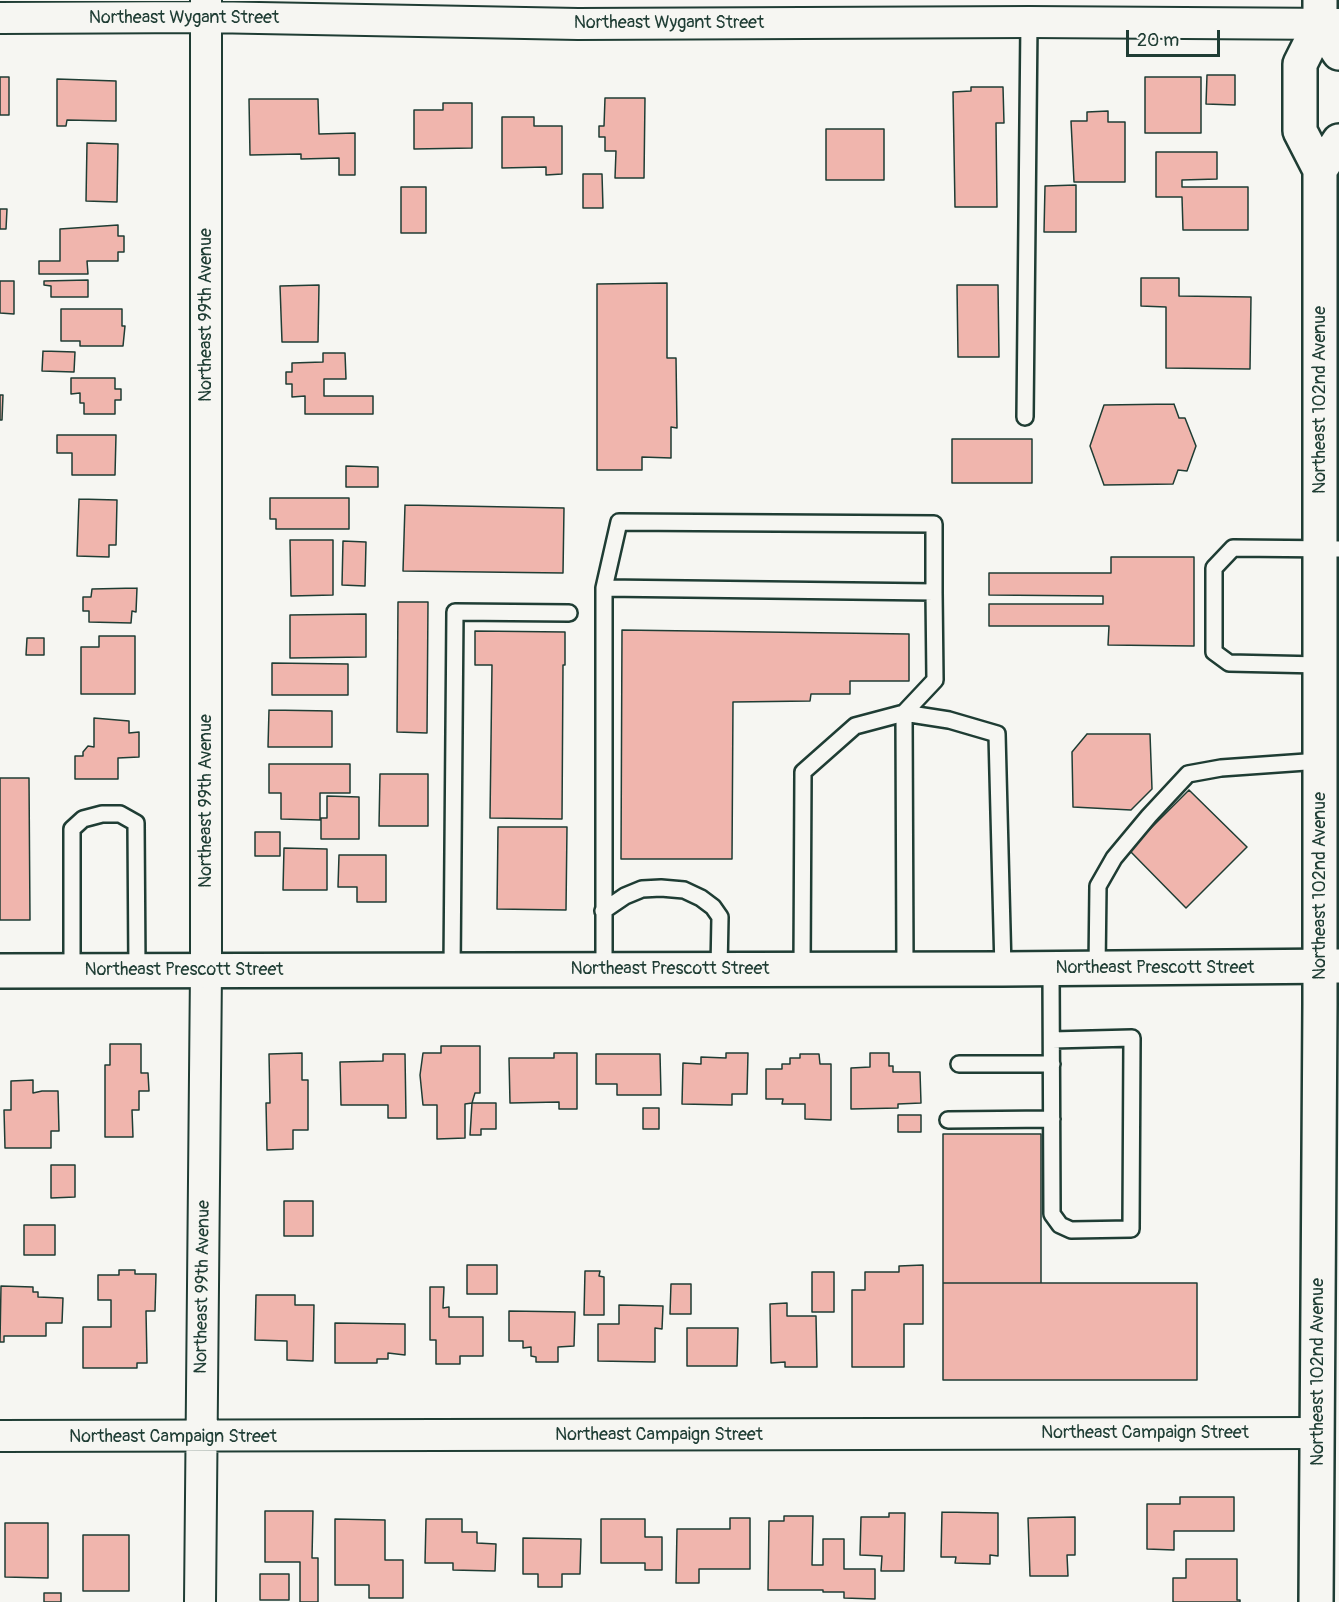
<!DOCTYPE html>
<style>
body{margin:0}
#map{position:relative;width:1339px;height:1602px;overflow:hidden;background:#f6f6f2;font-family:Pangolin,sans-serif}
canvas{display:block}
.scale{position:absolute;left:1126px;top:30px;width:94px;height:27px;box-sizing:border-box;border:3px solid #1f3d34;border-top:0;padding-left:8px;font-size:18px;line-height:21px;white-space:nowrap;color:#1f3d34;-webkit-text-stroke:4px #f6f6f2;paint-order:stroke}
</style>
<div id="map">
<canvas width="1339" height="1602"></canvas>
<div class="scale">20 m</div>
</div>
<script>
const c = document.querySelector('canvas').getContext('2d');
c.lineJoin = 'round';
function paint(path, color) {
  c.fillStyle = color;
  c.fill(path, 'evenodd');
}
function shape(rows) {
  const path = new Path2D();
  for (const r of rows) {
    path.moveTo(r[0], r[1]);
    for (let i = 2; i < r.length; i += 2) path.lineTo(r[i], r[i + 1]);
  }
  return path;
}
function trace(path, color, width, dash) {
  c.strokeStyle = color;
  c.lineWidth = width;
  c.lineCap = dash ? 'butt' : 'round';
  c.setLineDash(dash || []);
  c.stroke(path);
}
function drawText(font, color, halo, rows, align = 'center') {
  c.font = font + ' Pangolin,sans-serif';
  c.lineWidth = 4.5;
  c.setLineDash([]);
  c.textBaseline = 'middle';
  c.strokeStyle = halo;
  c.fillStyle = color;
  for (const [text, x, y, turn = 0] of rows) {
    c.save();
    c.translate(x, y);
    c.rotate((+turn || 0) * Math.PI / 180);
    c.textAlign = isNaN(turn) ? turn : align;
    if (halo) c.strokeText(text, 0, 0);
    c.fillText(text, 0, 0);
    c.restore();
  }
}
const building = shape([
 [1207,75,1235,75,1235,105,1206,104,1207,75],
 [0,77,9,77,9,115,0,115,0,77],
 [1145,77,1201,77,1201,133,1145,133,1145,77],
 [57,79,116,81,116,121,67,120,66,126,57,126,57,79],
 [971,87,1003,87,1004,123,996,123,997,207,955,207,953,92,971,91,971,87],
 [605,98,645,98,644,178,615,178,616,151,605,151,605,137,599,137,599,126,604,126,605,98],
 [249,99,318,99,319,134,355,133,355,175,339,175,339,158,301,159,301,154,250,155,249,99],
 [443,103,472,103,472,148,414,149,414,110,443,110,443,103],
 [1108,111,1108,122,1125,122,1125,182,1074,182,1071,121,1087,121,1087,112,1108,111],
 [502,117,534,117,534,126,562,126,562,174,546,175,546,167,502,168,502,117],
 [826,129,884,129,884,180,826,180,826,129],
 [87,143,118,144,117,202,86,201,87,143],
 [1156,152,1217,152,1217,179,1182,180,1182,187,1248,187,1248,230,1183,230,1182,197,1156,197,1156,152],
 [583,174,602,174,603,208,583,208,583,174],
 [1076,185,1076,232,1044,232,1045,186,1076,185],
 [401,187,426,187,426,233,401,233,401,187],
 [0,209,7,209,6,229,0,229,0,209],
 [118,225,118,236,124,236,124,252,118,252,118,261,87,261,88,274,39,274,39,261,60,261,60,229,118,225],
 [1141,278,1179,278,1179,296,1251,297,1250,369,1166,368,1166,307,1141,306,1141,278],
 [88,280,88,297,51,297,51,286,44,285,44,281,88,280],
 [0,281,14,281,14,314,0,313,0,281],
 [667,283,667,358,676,358,677,428,671,427,671,458,642,457,642,470,597,470,597,284,667,283],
 [319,285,318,342,282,342,280,286,319,285],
 [957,285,998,285,999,357,958,357,957,285],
 [61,309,122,309,122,326,125,326,123,346,80,346,80,341,61,341,61,309],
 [43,351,75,352,74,372,42,371,43,351],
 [323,353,345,353,346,379,324,379,324,396,373,396,373,414,305,414,305,396,292,397,292,384,286,384,286,372,292,372,292,363,323,362,323,353],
 [71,378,115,378,115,389,121,389,121,400,115,400,115,414,84,414,84,403,80,403,80,393,71,394,71,378],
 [0,395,3,395,2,420,0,420,0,395],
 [1174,404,1179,418,1185,418,1196,446,1187,471,1178,470,1173,484,1104,485,1090,446,1104,405,1174,404],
 [57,435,116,435,115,475,72,475,72,453,57,453,57,435],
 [952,439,1032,439,1032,483,952,483,952,439],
 [346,466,378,467,378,487,346,487,346,466],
 [270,498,349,498,349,529,276,529,276,519,270,519,270,498],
 [79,499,117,500,116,545,109,545,109,557,77,556,79,499],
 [405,505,564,508,563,573,403,571,405,505],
 [290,540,333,540,333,595,291,596,290,540],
 [343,541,366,542,365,586,342,585,343,541],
 [1111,557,1194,557,1194,646,1108,645,1109,626,989,626,989,604,1103,604,1103,596,989,595,989,573,1111,573,1111,557],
 [137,588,136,612,132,611,131,623,89,622,89,611,83,611,83,597,91,597,92,589,137,588],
 [398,602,428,602,427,733,397,732,398,602],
 [366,614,366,657,290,658,290,615,366,614],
 [622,630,909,634,909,681,850,681,850,694,811,694,810,701,733,702,732,859,621,859,622,630],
 [475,631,565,632,565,665,563,665,562,819,490,818,492,665,475,665,475,631],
 [99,636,135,636,135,694,81,694,81,647,99,647,99,636],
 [27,638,44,638,44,655,26,655,27,638],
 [272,663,348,664,348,695,272,695,272,663],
 [269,710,332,711,332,747,268,747,269,710],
 [94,718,129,721,129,733,139,732,139,757,118,758,118,779,75,779,75,756,83,756,83,752,88,746,94,747,94,718],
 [1087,734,1150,734,1152,789,1131,810,1073,807,1072,752,1087,734],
 [269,764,350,764,350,793,320,793,320,820,281,819,281,793,269,793,269,764],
 [380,774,428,774,428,826,379,826,380,774],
 [0,778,29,778,30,920,0,920,0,778],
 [1189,790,1247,847,1186,908,1129,850,1189,790],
 [327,796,359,797,359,839,321,839,321,818,327,818,327,796],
 [498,827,567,827,566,910,497,909,498,827],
 [255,832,280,832,280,856,255,856,255,832],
 [284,848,327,849,327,890,283,890,284,848],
 [339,855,386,855,386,902,357,902,357,887,338,887,339,855],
 [110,1044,141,1044,141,1073,148,1073,149,1091,139,1091,139,1110,132,1110,133,1137,105,1137,105,1065,110,1065,110,1044],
 [441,1046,480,1046,480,1093,475,1093,472,1103,465,1104,465,1138,437,1139,437,1105,423,1105,420,1075,423,1053,441,1053,441,1046],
 [302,1053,302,1080,308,1080,308,1130,293,1130,293,1149,267,1150,266,1103,270,1103,269,1054,302,1053],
 [554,1053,577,1053,577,1109,559,1109,559,1102,510,1103,509,1058,554,1058,554,1053],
 [726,1053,748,1053,747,1094,732,1094,732,1105,682,1104,683,1063,701,1064,701,1057,726,1058,726,1053],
 [870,1053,889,1053,889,1066,893,1066,893,1072,920,1072,921,1103,898,1104,898,1108,851,1109,851,1068,870,1067,870,1053],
 [383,1054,405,1054,406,1118,388,1118,388,1105,341,1105,340,1062,383,1061,383,1054],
 [596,1054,660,1054,661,1095,617,1095,617,1084,596,1084,596,1054],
 [800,1054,819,1054,820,1064,831,1064,831,1120,805,1119,805,1104,782,1104,783,1099,766,1099,766,1069,782,1069,782,1064,790,1064,790,1058,800,1058,800,1054],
 [33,1080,33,1093,42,1091,58,1091,59,1131,51,1131,51,1148,5,1148,4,1110,11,1110,11,1081,33,1080],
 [472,1103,496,1103,496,1129,481,1129,481,1135,470,1135,472,1103],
 [643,1108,659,1108,659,1129,643,1129,643,1108],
 [898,1115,921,1115,921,1132,898,1132,898,1115],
 [943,1134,1041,1134,1041,1283,943,1283,943,1134],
 [51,1165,75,1165,75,1197,51,1198,51,1165],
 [284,1201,313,1201,313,1236,284,1236,284,1201],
 [24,1225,55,1225,55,1255,24,1255,24,1225],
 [467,1265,497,1265,497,1294,467,1294,467,1265],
 [923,1265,923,1324,904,1324,904,1367,852,1367,852,1290,865,1290,865,1272,899,1272,899,1266,923,1265],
 [119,1270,135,1270,135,1274,156,1274,155,1311,146,1311,147,1363,137,1363,137,1368,83,1368,83,1327,111,1327,111,1300,98,1300,98,1275,119,1275,119,1270],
 [585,1271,600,1271,599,1276,604,1277,604,1315,584,1315,585,1271],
 [812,1272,834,1272,834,1312,812,1312,812,1272],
 [943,1283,1197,1283,1197,1380,943,1380,943,1283],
 [671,1284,691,1284,691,1314,670,1314,671,1284],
 [1,1286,33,1287,33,1292,38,1292,38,1297,63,1298,62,1323,46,1323,46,1336,4,1336,4,1342,0,1342,1,1286],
 [430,1287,444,1287,443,1308,449,1307,449,1317,483,1317,483,1356,460,1356,460,1364,436,1364,436,1340,430,1340,430,1287],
 [256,1295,295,1295,295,1305,314,1305,313,1361,287,1360,287,1341,255,1340,256,1295],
 [787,1303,787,1316,816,1316,817,1367,785,1367,785,1362,771,1363,770,1304,787,1303],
 [619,1305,663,1306,662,1329,655,1328,655,1362,598,1361,598,1324,619,1324,619,1305],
 [509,1311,575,1312,574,1346,558,1347,558,1362,536,1362,536,1357,531,1356,531,1347,523,1348,523,1341,509,1341,509,1311],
 [335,1323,405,1324,405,1355,388,1353,388,1359,377,1359,377,1363,335,1363,335,1323],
 [687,1328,738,1328,737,1366,687,1366,687,1328],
 [1180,1497,1234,1497,1234,1531,1174,1531,1174,1550,1147,1549,1147,1504,1180,1504,1180,1497],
 [265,1511,313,1511,312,1558,318,1558,318,1602,300,1602,300,1562,265,1562,265,1511],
 [942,1512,998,1513,998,1556,990,1555,990,1564,955,1563,956,1557,941,1557,942,1512],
 [889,1513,905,1513,904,1571,881,1571,882,1556,860,1555,861,1517,889,1517,889,1513],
 [784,1516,813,1516,812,1565,823,1565,823,1539,844,1539,844,1569,875,1569,875,1599,844,1598,844,1592,823,1592,823,1590,768,1590,769,1521,784,1521,784,1516],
 [1075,1517,1075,1555,1067,1555,1068,1576,1030,1576,1028,1518,1075,1517],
 [730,1518,750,1518,750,1569,699,1569,699,1583,676,1583,677,1529,730,1529,730,1518],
 [335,1519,385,1520,385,1560,403,1560,403,1598,369,1598,369,1585,335,1585,335,1519],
 [426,1519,462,1519,462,1532,477,1532,477,1543,496,1544,495,1571,453,1570,453,1563,425,1563,426,1519],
 [601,1519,645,1519,645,1537,662,1537,662,1570,645,1570,645,1563,601,1563,601,1519],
 [5,1523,48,1523,48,1578,5,1577,5,1523],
 [83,1535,129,1535,129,1591,83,1591,83,1535],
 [523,1538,581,1539,580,1574,562,1574,562,1587,538,1587,538,1574,523,1574,523,1538],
 [1186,1559,1237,1559,1237,1600,1240,1600,1240,1602,1173,1602,1173,1578,1186,1578,1186,1559],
 [260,1574,289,1574,289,1600,260,1600,260,1574],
 [44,1593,61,1593,61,1602,44,1602,44,1593]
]);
const service = shape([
 [1025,417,1029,22],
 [604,588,619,522,934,524,934,592],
 [1320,665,1229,663,1214,652,1214,568,1233,548,1339,549],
 [603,911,625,896,642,889,661,888,684,890,701,898,713,907,720,917,719,969],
 [802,969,803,772,855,726,904,713,949,720,997,734,1003,969],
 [1051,969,1052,1214,1060,1225,1071,1230,1131,1229,1132,1038,1052,1040],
 [1097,969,1098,886,1114,858,1149,816,1188,774,1221,768,1320,761],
 [72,970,72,829,83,819,102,814,120,814,136,823,137,970],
 [452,970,455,612,569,613],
 [604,970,604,588,934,592,935,680,904,713,905,969],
 [959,1064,1052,1064],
 [948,1120,1052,1119]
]);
const minor = shape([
 [0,18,206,17,578,24,1029,22,1339,24],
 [0,1436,1317,1433],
 [200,1602,206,970,206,0]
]);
const tertiary = shape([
 [0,971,1003,969,1339,966]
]);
const secondary = shape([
 [1320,24,1339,53],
 [1320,170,1339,141],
 [1316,1602,1320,1004,1320,170,1300,131,1300,64,1320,24,1320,0]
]);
const streetNames = [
 ["Northeast Wygant Street",184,18],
 ["Northeast Wygant Street",669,23],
 ["Northeast 99th Avenue",206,315,-90],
 ["Northeast 102nd Avenue",1320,400,-90],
 ["Northeast 99th Avenue",206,801,-90],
 ["Northeast 102nd Avenue",1320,886,-90],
 ["Northeast Prescott Street",1155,968],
 ["Northeast Prescott Street",670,969],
 ["Northeast Prescott Street",184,970],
 ["Northeast 99th Avenue",203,1287,-89],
 ["Northeast 102nd Avenue",1318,1372,-90],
 ["Northeast Campaign Street",1145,1433],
 ["Northeast Campaign Street",659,1435],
 ["Northeast Campaign Street",173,1437]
];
paint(building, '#f0b5ad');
trace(building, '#1f3d34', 1.5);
trace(service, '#1f3d34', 20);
trace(minor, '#1f3d34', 34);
trace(tertiary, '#1f3d34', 38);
trace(secondary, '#1f3d34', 38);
trace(service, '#f6f6f2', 15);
trace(minor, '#f6f6f2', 30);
trace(tertiary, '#f6f6f2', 33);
trace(secondary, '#f6f6f2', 33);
drawText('18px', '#1f3d34', '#f6f6f2', streetNames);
</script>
